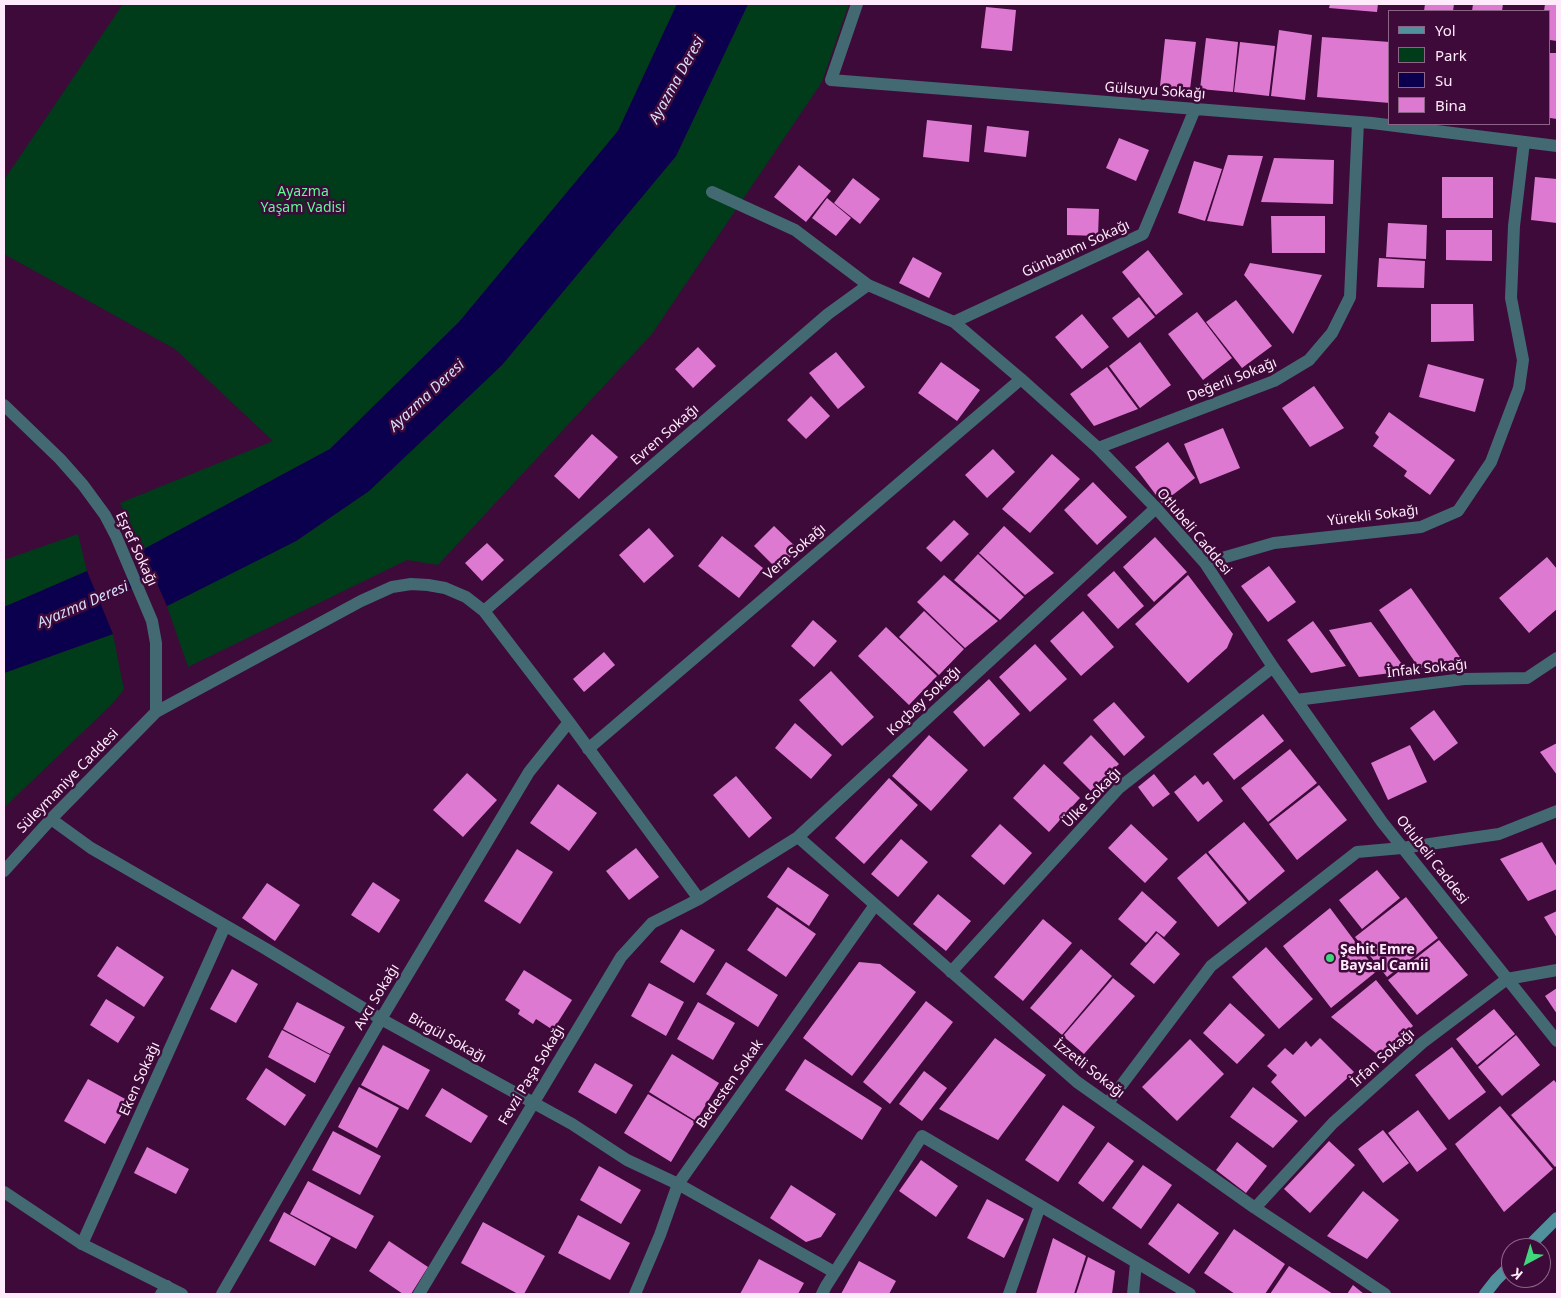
<!DOCTYPE html>
<meta charset="utf-8">
<style>
body{margin:0}
#map{position:relative;width:1561px;height:1298px;overflow:hidden;background:#3e0a39;font-family:"Noto Sans",sans-serif}
canvas{display:block}
.frame{position:absolute;inset:0;border:5px solid #feeafa;pointer-events:none}
.legend{position:absolute;left:1388px;top:10px;width:162px;height:115px;box-sizing:border-box;background:#3e0a39;border:1px solid #8b6486;margin:0;padding:6px 9px;list-style:none;font-size:15px;color:#feeafa}
.legend li{display:flex;align-items:center;gap:10px;height:25px}
.legend b{width:25px;border:1px solid #8b6486}
.north{position:absolute;left:1501px;top:1238px;width:50px;height:50px;box-sizing:border-box;background:#3e0a39;border:1px solid #8b6486;border-radius:50%;rotate:219deg;font-size:14px;font-weight:700;line-height:20px;text-align:center;color:#feeafa}
.north::after{content:'';display:block;margin:auto;width:18px;height:22px;background:#40d77c;clip-path:polygon(50% 0,100% 100%,50% 72%,0 100%)}
</style>
<div id="map">
<canvas width="1561" height="1298"></canvas>
<div class="frame"></div>
<ul class="legend">
<li><b style="height:6px;background:#51909d"></b>Yol</li>
<li><b style="height:14px;background:#003b1a"></b>Park</li>
<li><b style="height:14px;background:#0a004d"></b>Su</li>
<li><b style="height:14px;background:#dd79d0"></b>Bina</li>
</ul>
<div class="north">K</div>
</div>
<script>
const c = document.querySelector('canvas').getContext('2d');
c.lineJoin = 'round';
function paint(path, color) {
  c.fillStyle = color;
  c.fill(path, 'evenodd');
}
function shape(rows) {
  const path = new Path2D();
  for (const r of rows) {
    path.moveTo(r[0], r[1]);
    for (let i = 2; i < r.length; i += 2) path.lineTo(r[i], r[i + 1]);
  }
  return path;
}
function trace(path, color, width, dash) {
  c.strokeStyle = color;
  c.lineWidth = width;
  c.lineCap = dash ? 'butt' : 'round';
  c.setLineDash(dash || []);
  c.stroke(path);
}
function drawText(font, color, halo, rows, align = 'center') {
  c.font = font + ' "Noto Sans",sans-serif';
  c.lineWidth = 5;
  c.setLineDash([]);
  c.textBaseline = 'middle';
  c.strokeStyle = halo;
  c.fillStyle = color;
  for (const [text, x, y, turn = 0] of rows) {
    c.save();
    c.translate(x, y);
    c.rotate((+turn || 0) * Math.PI / 180);
    c.textAlign = isNaN(turn) ? turn : align;
    if (halo) c.strokeText(text, 0, 0);
    c.fillText(text, 0, 0);
    c.restore();
  }
}
const green = shape([
 [123,4,677,4,618,131,459,322,330,449,142,550,120,503,273,441,175,349,4,254,4,180],
 [748,4,849,4,822,82,652,334,438,565,407,560,188,667,167,606,296,541,369,491,502,365,676,156],
 [78,534,87,571,4,607,4,560],
 [113,634,124,690,111,705,4,808,4,673]
]);
const water = shape([
 [677,4,748,4,676,156,502,365,369,491,296,541,167,606,142,550,330,449,459,322,618,131],
 [87,571,113,634,4,673,4,607]
]);
const stream = shape([
 [89,602,161,571]
]);
const building = shape([
 [1330,4,1378,4,1377,12,1329,8],
 [1425,4,1454,4,1453,11,1424,11],
 [1473,4,1503,4,1502,11,1472,11],
 [1545,4,1557,4,1557,41,1550,40,1550,11,1544,11],
 [986,7,1016,10,1012,51,981,48],
 [1279,30,1312,35,1305,100,1271,96],
 [1322,37,1390,42,1390,103,1317,97],
 [1206,38,1238,42,1233,92,1200,89],
 [1165,39,1196,42,1190,89,1160,86],
 [1240,42,1275,46,1269,96,1234,92],
 [1550,53,1557,53,1557,119,1550,118],
 [927,120,972,125,969,162,923,157],
 [987,126,1029,131,1026,157,984,152],
 [1119,138,1149,150,1136,181,1106,168],
 [1228,155,1263,156,1243,226,1207,221],
 [1274,158,1334,160,1333,204,1261,202],
 [1194,161,1222,169,1205,221,1178,213],
 [799,165,831,191,806,222,774,197],
 [1442,177,1493,177,1493,218,1442,218],
 [1535,177,1557,179,1557,223,1531,220],
 [853,178,880,199,860,224,834,203],
 [827,198,851,218,836,236,812,218],
 [1067,208,1099,209,1098,236,1067,235],
 [1271,216,1325,216,1325,253,1272,253],
 [1388,223,1427,225,1426,259,1386,257],
 [1446,230,1492,230,1492,261,1446,260],
 [1148,250,1183,294,1156,315,1122,272],
 [913,257,942,273,929,298,899,283],
 [1379,258,1425,261,1424,288,1377,287],
 [1250,263,1322,275,1293,334,1244,275],
 [1139,297,1155,317,1128,338,1112,318],
 [1236,300,1272,346,1242,368,1206,322],
 [1431,304,1473,304,1474,341,1431,342],
 [1197,312,1232,358,1203,380,1168,334],
 [1082,314,1109,347,1082,369,1055,337],
 [1140,342,1171,385,1140,408,1109,366],
 [698,347,716,366,693,388,675,369],
 [836,352,865,387,838,409,809,373],
 [941,362,980,390,957,421,918,393],
 [1428,364,1484,379,1475,412,1419,397],
 [1107,367,1138,409,1094,426,1070,394],
 [1314,386,1344,428,1310,447,1282,408],
 [811,396,830,416,806,439,787,420],
 [1389,412,1455,460,1430,495,1404,476,1407,471,1373,446,1379,437,1375,433],
 [1223,428,1240,468,1200,484,1184,444],
 [592,434,618,457,579,499,554,476],
 [1168,442,1195,478,1162,503,1135,467],
 [993,449,1015,472,987,498,965,475],
 [1052,454,1080,479,1030,533,1002,509],
 [1093,482,1127,517,1097,545,1064,510],
 [954,520,969,534,941,562,926,548],
 [774,526,798,549,778,570,754,546],
 [1004,526,1054,573,1025,595,979,553],
 [649,528,674,556,644,583,619,555],
 [722,536,763,568,739,598,698,566],
 [1155,537,1187,572,1154,602,1123,567],
 [487,543,504,560,482,581,465,563],
 [978,554,1024,597,1000,620,954,580],
 [1547,557,1557,569,1557,609,1529,633,1499,598],
 [1269,566,1296,602,1268,622,1241,586],
 [1114,571,1144,606,1118,629,1087,595],
 [944,575,998,621,965,648,917,602],
 [1188,575,1233,634,1227,648,1188,683,1135,624],
 [1411,588,1462,660,1455,665,1419,668,1379,610],
 [924,611,964,649,939,675,899,637],
 [1083,611,1114,647,1081,676,1050,641],
 [813,620,837,641,814,667,791,646],
 [1313,621,1346,666,1311,673,1287,640],
 [1371,622,1407,671,1359,677,1329,630],
 [886,627,937,676,909,705,858,656],
 [1035,644,1067,679,1030,712,999,677],
 [604,652,615,665,584,692,573,679],
 [831,671,874,717,842,746,799,700],
 [989,679,1020,714,984,747,953,712],
 [1114,702,1145,737,1124,756,1093,720],
 [1434,710,1458,743,1434,761,1410,728],
 [1263,714,1284,741,1234,780,1213,754],
 [795,723,832,755,811,779,775,748],
 [929,735,968,770,931,811,892,776],
 [1091,735,1119,764,1091,791,1063,763],
 [1557,743,1557,775,1540,752],
 [1410,745,1427,782,1388,800,1371,763],
 [1290,749,1317,783,1268,822,1241,788],
 [1044,764,1080,798,1049,832,1013,798],
 [467,773,497,800,463,837,433,810],
 [1154,774,1170,794,1153,807,1138,787],
 [1195,775,1203,785,1208,781,1223,801,1198,822,1174,792],
 [736,776,772,818,749,838,713,795],
 [889,778,918,805,864,864,835,838],
 [558,784,597,813,569,851,530,823],
 [1319,785,1347,820,1297,860,1269,824],
 [1244,822,1285,871,1249,901,1208,852],
 [1000,824,1032,853,1004,885,971,856],
 [1131,824,1168,859,1145,883,1108,848],
 [901,839,928,862,898,897,871,874],
 [1542,842,1557,867,1557,889,1528,901,1500,859],
 [636,848,659,877,629,900,606,871],
 [517,849,553,872,520,924,484,901],
 [1206,853,1247,903,1218,927,1177,878],
 [788,867,829,895,809,926,767,897],
 [1377,870,1400,898,1362,929,1339,900],
 [373,882,400,900,379,933,351,915],
 [267,883,300,905,275,941,242,918],
 [1142,891,1177,922,1164,937,1156,931,1146,943,1118,919],
 [938,894,971,921,946,951,913,924],
 [1406,897,1438,938,1387,977,1355,937],
 [777,907,816,934,786,977,747,950],
 [1330,908,1377,971,1331,1008,1283,946],
 [1557,911,1557,938,1544,917],
 [1043,919,1072,943,1023,1001,994,977],
 [681,929,715,950,694,983,660,962],
 [1157,933,1180,954,1154,984,1130,964],
 [1439,940,1468,975,1417,1015,1388,980],
 [117,946,164,977,144,1007,97,976],
 [1266,947,1313,999,1279,1029,1232,977],
 [1081,949,1112,976,1062,1035,1030,1008],
 [726,962,778,995,758,1027,706,994],
 [859,962,880,964,916,992,852,1076,803,1038],
 [232,969,258,984,236,1023,210,1009],
 [524,970,572,1000,553,1030,536,1019,533,1024,518,1014,520,1010,505,1000],
 [1113,978,1135,996,1084,1054,1063,1036],
 [1376,980,1413,1026,1378,1055,1331,1017],
 [649,983,684,1002,666,1036,631,1016],
 [1557,988,1557,1014,1545,996],
 [106,999,135,1017,118,1043,90,1025],
 [926,1001,953,1022,890,1104,863,1082],
 [297,1002,345,1027,330,1054,283,1029],
 [698,1002,735,1023,713,1060,677,1039],
 [1230,1003,1265,1035,1237,1064,1203,1033],
 [1494,1009,1515,1034,1477,1065,1456,1039],
 [282,1030,330,1055,315,1083,268,1057],
 [1516,1035,1540,1065,1502,1096,1478,1067],
 [995,1038,1046,1075,998,1140,939,1109],
 [1320,1038,1354,1072,1305,1117,1271,1082,1277,1075,1267,1066,1285,1048,1293,1055,1306,1041,1311,1047],
 [1190,1039,1224,1074,1177,1121,1142,1087],
 [383,1045,430,1070,408,1110,361,1085],
 [1452,1047,1486,1092,1449,1120,1415,1075],
 [672,1054,719,1083,696,1121,649,1092],
 [805,1059,882,1108,862,1140,785,1090],
 [595,1063,633,1085,616,1114,578,1092],
 [266,1068,306,1095,285,1126,246,1099],
 [924,1071,947,1088,922,1121,899,1104],
 [88,1079,129,1101,105,1144,64,1121],
 [1554,1080,1557,1084,1557,1165,1555,1167,1511,1115],
 [359,1087,399,1108,377,1148,338,1127],
 [1253,1087,1298,1121,1273,1148,1230,1117],
 [442,1088,488,1116,471,1143,425,1116],
 [648,1094,695,1122,671,1162,624,1133],
 [1063,1105,1095,1127,1058,1182,1025,1160],
 [1500,1106,1553,1169,1504,1212,1455,1144],
 [1418,1110,1447,1149,1417,1172,1388,1133],
 [1383,1130,1409,1163,1383,1183,1358,1149],
 [333,1131,381,1156,360,1195,312,1170],
 [1329,1141,1355,1165,1310,1213,1284,1189],
 [1108,1142,1134,1161,1103,1202,1078,1183],
 [1237,1142,1267,1166,1246,1193,1216,1170],
 [147,1147,189,1169,176,1194,134,1173],
 [921,1160,958,1186,936,1217,899,1191],
 [1143,1165,1172,1185,1141,1229,1112,1208],
 [599,1166,641,1190,621,1224,580,1200],
 [308,1181,374,1216,356,1249,290,1214],
 [791,1185,836,1214,821,1237,806,1242,770,1218],
 [1363,1191,1399,1220,1367,1259,1327,1236],
 [987,1199,1024,1219,1004,1258,967,1238],
 [1178,1203,1219,1233,1189,1274,1148,1244],
 [284,1212,331,1238,315,1266,269,1241],
 [578,1215,630,1243,610,1280,558,1253],
 [483,1222,545,1256,524,1294,518,1294,461,1263],
 [1234,1229,1285,1264,1265,1294,1235,1294,1204,1273],
 [1053,1238,1086,1256,1074,1294,1036,1294],
 [389,1241,428,1267,411,1294,403,1294,369,1271],
 [1088,1257,1115,1271,1112,1294,1076,1294],
 [759,1259,804,1283,798,1294,740,1294],
 [859,1261,896,1281,889,1294,841,1294],
 [1289,1266,1333,1294,1270,1294],
 [1353,1285,1364,1294,1347,1294]
]);
const minor = shape([
 [857,4,831,80,1372,123,1557,146],
 [712,192,795,230,868,285,954,322,1021,379,1098,448,1156,508,1205,563,1273,667,1382,822,1557,1041],
 [954,322,1143,234,1195,109],
 [4,405,60,459,83,485,105,515,116,536,152,621,156,643,156,712],
 [1098,448,1274,381,1309,360,1332,333,1350,297,1358,122],
 [1205,563,1274,543,1421,527,1458,511,1491,462,1519,388,1523,360,1511,298,1514,226,1524,142],
 [484,611,828,314,868,285],
 [1296,700,1464,679,1527,678,1557,658],
 [588,749,1021,379],
 [51,819,91,848,266,949,381,1019,572,1124,627,1160,678,1184,834,1272],
 [798,837,1077,1082,1255,1208,1385,1294],
 [4,871,51,819,156,712,361,601,392,587,411,584,428,585,445,588,466,597,484,611,569,722,699,899],
 [951,972,1119,788,1273,667],
 [1108,1103,1211,966,1357,852,1402,848,1499,834,1557,811],
 [1255,1208,1333,1123,1422,1043,1507,979,1557,970],
 [82,1244,225,926],
 [161,1294,167,1286],
 [222,1294,381,1019,529,772,569,722],
 [419,1294,621,957,652,923,699,899,798,837,1156,508],
 [635,1294,660,1235,678,1184,875,905],
 [822,1294,826,1286,922,1136,1190,1294],
 [1009,1294,1040,1206],
 [1133,1294,1136,1263]
]);
const tertiary = shape([
 [4,1192,82,1244,182,1294]
]);
const secondary = shape([
 [1527,1248,1557,1218],
 [1485,1294,1496,1280,1511,1265]
]);
const markers = [
 [1330,958,5,"#40d77c"]
];
const streetNames = [
 ["Gülsuyu Sokağı",1155,91,4],
 ["Günbatımı Sokağı",1076,249,-25],
 ["Değerli Sokağı",1232,380,-22],
 ["Evren Sokağı",665,435,-41],
 ["Yürekli Sokağı",1373,516,-7],
 ["Otlubeli Caddesi",1194,532,50],
 ["Eşref Sokağı",136,549,65],
 ["Vera Sokağı",795,552,-41],
 ["İnfak Sokağı",1427,669,-6],
 ["Koçbey Sokağı",924,701,-43],
 ["Süleymaniye Caddesi",68,781,-46],
 ["Ülke Sokağı",1092,798,-46],
 ["Otlubeli Caddesi",1432,860,52],
 ["Avcı Sokağı",377,997,-59],
 ["Birgül Sokağı",447,1038,29],
 ["İrfan Sokağı",1383,1058,-42],
 ["İzzetli Sokağı",1089,1069,38],
 ["Fevzi Paşa Sokağı",532,1075,-59],
 ["Eken Sokağı",140,1079,-66],
 ["Bedesten Sokak",730,1084,-55]
];
const parkNames = [
 ["Ayazma",303,192],
 ["Yaşam Vadisi",303,208]
];
const poiNames = [
 ["Şehit Emre",1340,950],
 ["Baysal Camii",1340,966]
];
const waterNames = [
 ["Ayazma Deresi",677,80,-61],
 ["Ayazma Deresi",427,396,-43],
 ["Ayazma Deresi",83,605,-23]
];
paint(green, '#003b1a');
paint(water, '#0a004d');
trace(stream, '#0a004d', 8);
paint(building, '#dd79d0');
trace(minor, '#436972', 12);
trace(tertiary, '#436972', 12);
trace(secondary, '#51909d', 12);
for (const [x, y, r, color] of markers) {
  const dot = new Path2D();
  dot.arc(x, y, r, 0, 2 * Math.PI);
  c.fillStyle = color;
  c.fill(dot);
  trace(dot, '#3e0a39', 2);
}
drawText('14px', '#feeafa', '#3e0a39', streetNames);
drawText('14px', '#5bfb97', '#3e0a39', parkNames);
drawText('bold 14px', '#feeafa', '#3e0a39', poiNames, 'left');
drawText('italic 15px', '#d6def9', '#3e0a39', waterNames);
</script>
